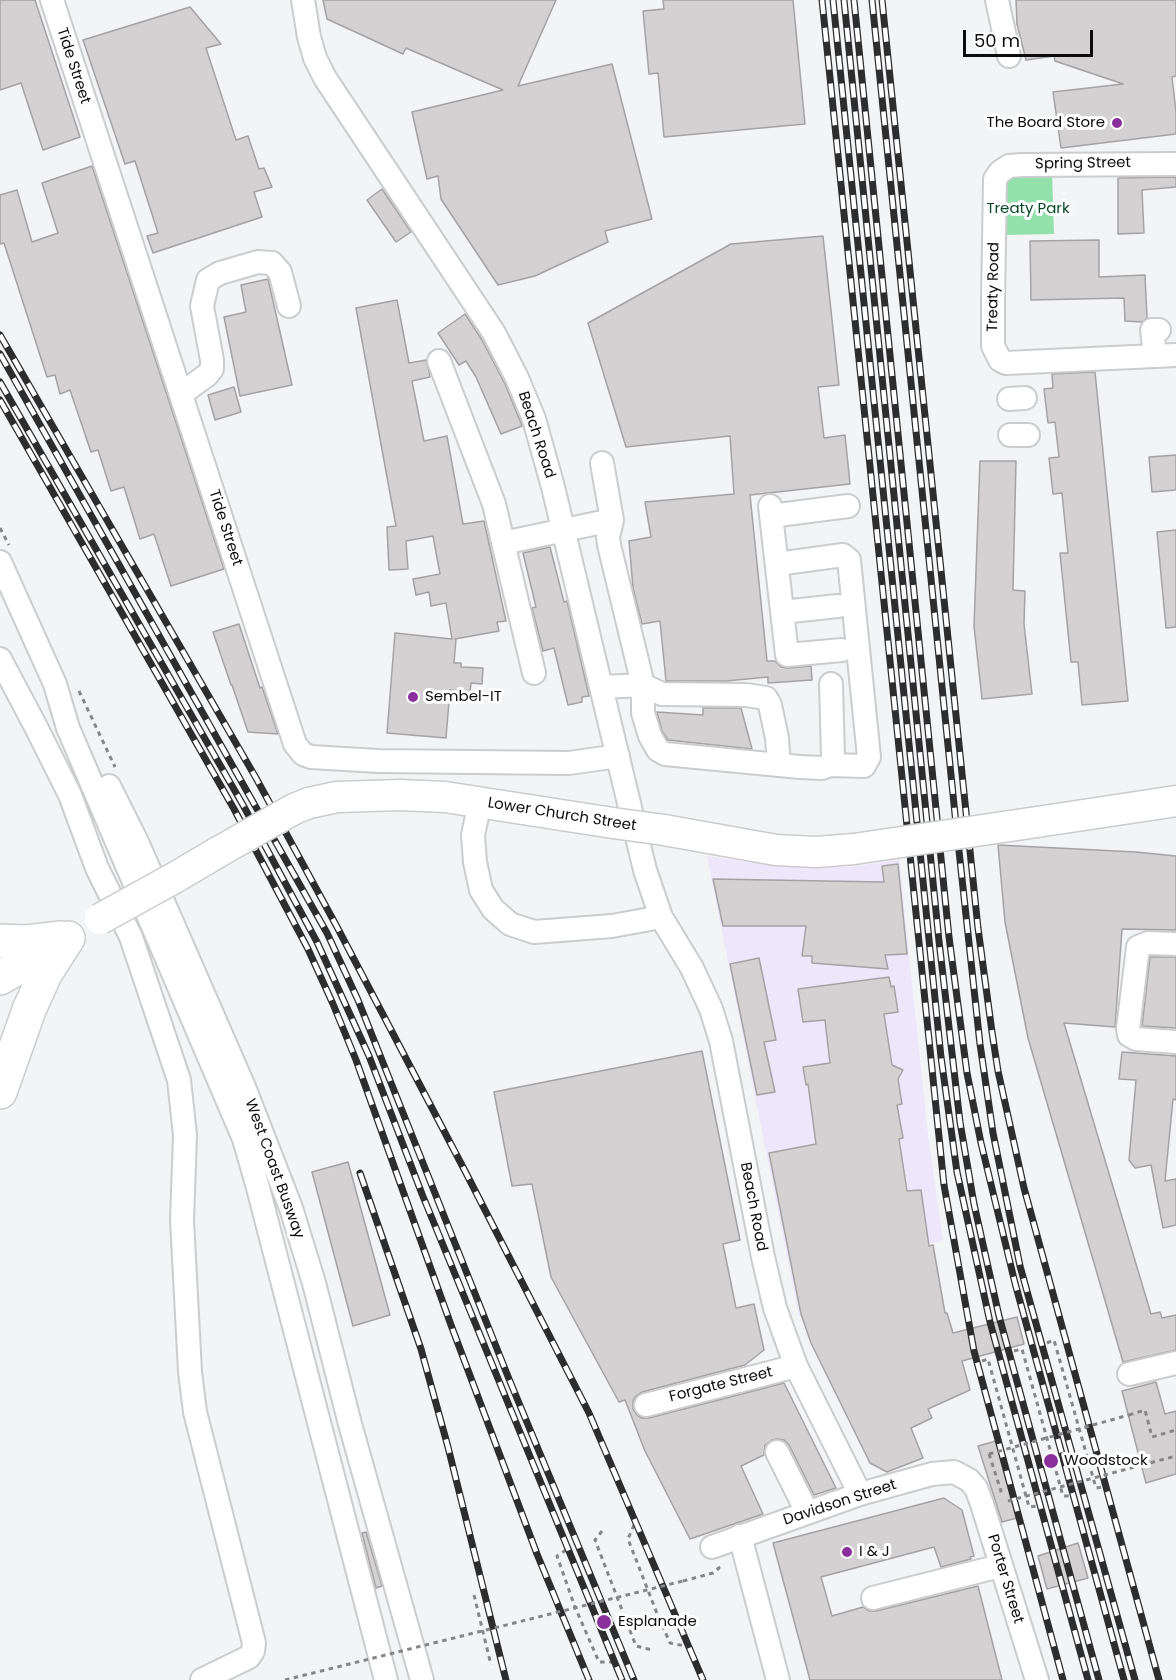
<!DOCTYPE html>
<style>
body{margin:0}
#map{position:relative;width:1176px;height:1680px;overflow:hidden;background:#f3f4f6;font-family:Poppins,sans-serif}
canvas{display:block}
.scale{position:absolute;left:963px;top:30px;width:130px;height:27px;box-sizing:border-box;border:3px solid #0c0c0d;border-top:0;padding-left:8px;font-size:18px;line-height:21px;white-space:nowrap;color:#0c0c0d;-webkit-text-stroke:4px #fff;paint-order:stroke}
</style>
<div id="map">
<canvas width="1176" height="1680"></canvas>
<div class="scale">50 m</div>
</div>
<script>
const c = document.querySelector('canvas').getContext('2d');
c.lineJoin = 'round';
function paint(path, color) {
  c.fillStyle = color;
  c.fill(path, 'evenodd');
}
function shape(rows) {
  const path = new Path2D();
  for (const r of rows) {
    path.moveTo(r[0], r[1]);
    for (let i = 2; i < r.length; i += 2) path.lineTo(r[i], r[i + 1]);
  }
  return path;
}
function trace(path, color, width, dash) {
  c.strokeStyle = color;
  c.lineWidth = width;
  c.lineCap = dash ? 'butt' : 'round';
  c.setLineDash(dash || []);
  c.stroke(path);
}
function drawText(font, color, halo, rows, align = 'center') {
  c.font = font + ' Poppins,sans-serif';
  c.lineWidth = 6;
  c.setLineDash([]);
  c.textBaseline = 'middle';
  c.strokeStyle = halo;
  c.fillStyle = color;
  for (const [text, x, y, turn = 0] of rows) {
    c.save();
    c.translate(x, y);
    c.rotate((+turn || 0) * Math.PI / 180);
    c.textAlign = isNaN(turn) ? turn : align;
    if (halo) c.strokeText(text, 0, 0);
    c.fillText(text, 0, 0);
    c.restore();
  }
}
const commercial = shape([
 [707,856,779,866,817,867,848,867,899,860,928,1135,943,1241,845,1259,853,1304,799,1316]
]);
const green = shape([
 [1052,172,1054,234,1004,235,1003,184,1009,175]
]);
const building = shape([
 [0,0,35,0,80,137,43,150,21,83,0,90,0,0],
 [323,0,556,0,518,86,612,64,652,219,605,231,608,242,535,276,498,285,441,199,438,176,427,179,412,112,503,90,406,48,403,54,327,19,323,0],
 [663,0,793,0,805,124,664,137,658,73,649,74,643,11,664,9,663,0],
 [1016,0,1176,0,1176,76,1172,77,1176,112,1176,134,1061,148,1053,92,1123,84,1055,61,1054,56,1026,60,1017,24,1016,0],
 [190,7,221,44,206,48,236,140,248,136,259,169,264,168,272,187,254,192,262,217,153,253,147,236,158,233,135,161,125,164,83,40,190,7],
 [92,166,224,569,171,586,154,534,140,539,124,487,111,491,98,450,91,452,70,390,60,394,55,375,47,377,4,243,0,244,0,195,17,190,32,242,58,233,42,183,92,166],
 [1176,177,1176,187,1142,190,1144,233,1118,234,1118,178,1176,177],
 [382,189,411,232,396,242,367,200,382,189],
 [823,236,839,385,818,387,824,438,845,435,850,484,750,495,767,661,775,661,781,667,788,668,811,666,812,680,768,683,768,677,726,681,666,681,660,621,642,624,633,588,629,541,651,537,645,502,734,494,730,436,626,447,588,323,731,244,823,236],
 [1099,240,1099,277,1145,275,1147,318,1142,322,1125,321,1124,298,1031,300,1030,241,1099,240],
 [268,279,292,385,240,396,224,317,246,312,241,285,268,279],
 [397,300,409,363,426,360,429,371,430,377,412,381,424,441,447,436,463,524,484,521,506,621,497,622,499,631,455,639,456,639,454,663,461,663,461,667,483,668,482,684,471,683,470,692,450,690,446,738,387,733,395,633,452,639,446,603,431,606,429,592,416,595,413,579,440,574,433,536,406,541,408,569,389,570,387,527,396,526,356,308,397,300],
 [465,314,482,340,505,384,521,423,522,426,501,434,476,377,466,361,459,365,438,333,465,314],
 [1095,372,1128,701,1082,705,1078,662,1071,662,1060,553,1068,553,1062,493,1053,494,1049,458,1059,457,1055,422,1048,423,1044,389,1053,388,1052,374,1095,372],
 [234,387,241,412,215,420,208,395,234,387],
 [1176,455,1176,490,1152,492,1149,457,1176,455],
 [980,461,1016,461,1013,590,1025,591,1024,624,1032,694,982,699,974,626,980,461],
 [1176,530,1176,627,1166,628,1157,532,1176,530],
 [550,547,564,602,567,601,589,696,582,697,582,702,568,705,554,648,543,651,532,608,536,607,523,553,550,547],
 [239,624,260,688,262,687,278,734,248,732,232,685,231,685,213,632,239,624],
 [703,708,741,708,752,749,668,740,662,731,657,712,703,715,703,708],
 [998,845,1136,852,1176,856,1176,930,1122,929,1115,1027,1064,1023,1151,1314,1160,1312,1162,1318,1176,1315,1176,1350,1123,1362,1028,1038,1005,922,998,845],
 [898,864,907,954,885,955,888,969,812,963,812,956,802,956,806,926,723,926,713,879,884,882,882,866,898,864],
 [1150,957,1176,957,1176,1028,1142,1026,1150,957],
 [759,958,776,1040,764,1042,775,1092,757,1095,730,964,759,958],
 [889,977,891,987,894,986,898,1012,884,1014,892,1065,903,1070,898,1079,902,1104,897,1105,903,1138,899,1139,907,1191,921,1190,929,1246,933,1245,945,1313,947,1313,953,1333,1017,1317,1024,1344,962,1361,970,1390,928,1409,932,1418,911,1428,923,1458,887,1472,870,1463,811,1343,801,1314,769,1153,816,1144,808,1084,806,1085,803,1067,830,1063,825,1020,803,1022,798,989,889,977],
 [702,1051,740,1240,723,1244,736,1308,754,1304,764,1350,745,1365,642,1392,636,1396,633,1401,633,1409,637,1415,642,1418,649,1418,784,1383,836,1488,814,1495,789,1445,784,1440,777,1439,772,1440,765,1445,764,1455,741,1466,763,1514,690,1539,645,1451,625,1400,619,1402,551,1277,532,1184,512,1186,494,1092,702,1051],
 [1122,1052,1176,1056,1176,1100,1173,1099,1165,1181,1176,1179,1176,1225,1163,1228,1151,1165,1135,1168,1129,1160,1136,1080,1119,1079,1122,1052],
 [348,1162,390,1315,353,1326,312,1172,348,1162],
 [1156,1382,1165,1414,1176,1411,1176,1474,1146,1483,1122,1391,1156,1382],
 [996,1441,1017,1518,1002,1522,978,1446,996,1441],
 [944,1498,962,1510,974,1556,970,1557,971,1559,941,1567,934,1547,821,1577,832,1616,863,1607,869,1611,876,1611,978,1586,1002,1680,810,1680,773,1543,944,1498],
 [366,1532,382,1586,376,1588,362,1533,366,1532],
 [1078,1543,1088,1578,1047,1589,1038,1556,1078,1543]
]);
const path = shape([
 [0,528,9,545],
 [79,691,115,767],
 [1047,1343,1054,1340,1096,1488,1103,1487],
 [1014,1351,1022,1349,1063,1496,1069,1496],
 [982,1361,988,1359,1029,1507,1037,1506],
 [1129,1415,1145,1410,1152,1437,1176,1430],
 [989,1454,1001,1491,997,1491],
 [1142,1465,1176,1456],
 [634,1525,628,1539,658,1616,670,1643,685,1646],
 [602,1531,595,1540,636,1646,652,1650],
 [566,1550,557,1556,575,1607,599,1662,612,1662],
 [683,1581,713,1573,719,1568,718,1565],
 [474,1595,491,1665]
]);
const minor = shape([
 [52,0,295,744,303,754,311,757,378,761,569,763,618,756],
 [303,0,309,37,315,58,325,78,494,333,517,378,534,419,553,487,645,870,661,917,692,968,711,1009,721,1041,763,1257,775,1308,796,1366,860,1494],
 [997,0,1009,56],
 [1176,164,1021,165,1009,166,1000,172,995,179,993,302,993,346,1000,360,1006,363,1176,355],
 [1155,356,1152,330,1159,330],
 [439,361,494,504,534,673],
 [181,394,207,375,212,369,212,360,202,306,208,280,220,273,258,262,272,263,280,272,289,306],
 [1009,399,1025,398],
 [1010,435,1028,435],
 [602,463,612,520,608,537,609,545,643,685,643,713,650,736,658,750,665,754,800,767,822,768,830,765,833,757,831,684],
 [770,506,787,655,842,650],
 [771,516,848,506],
 [503,543,612,520],
 [0,562,55,684,68,728,244,1139,257,1184,386,1680],
 [777,564,843,555,849,560,869,757,864,766,830,765],
 [782,612,838,606],
 [0,659,36,727,70,795,97,868,131,937,179,1080,185,1135,182,1220,190,1372,195,1412,254,1643,253,1651,249,1657,202,1680],
 [601,687,643,685,662,694,746,695,766,698,770,705,777,738,779,765],
 [109,786,137,842,244,1087,291,1208,314,1283,350,1424,422,1680],
 [480,802,473,835,475,862,481,890,493,909,510,924,534,932,612,926,661,917],
 [1176,944,1148,943,1138,947,1128,1029,1129,1035,1136,1039,1176,1042],
 [1129,1374,1176,1363],
 [646,1405,796,1366],
 [777,1452,807,1512],
 [740,1536,778,1680],
 [712,1547,860,1494,932,1474,954,1472,969,1480,976,1488,982,1504,1037,1680],
 [873,1598,1000,1566]
]);
const major = shape([
 [309,803,337,797,400,795,445,797,613,823],
 [1037,822,1176,801],
 [664,830,776,850,816,852,854,849],
 [176,877,220,851]
]);
const highway = shape([
 [0,941,26,942,61,938],
 [0,978,63,941],
 [0,1092,29,1010,45,974,68,938]
]);
const rail = shape([
 [822,0,944,1185,974,1351,1063,1680],
 [833,0,941,1057,957,1172,990,1322,1088,1680],
 [844,0,939,941,960,1122,974,1204,999,1316,1099,1680],
 [854,0,949,937,967,1073,981,1143,1015,1283,1124,1680],
 [872,0,955,814,980,1044,993,1133,1020,1266,1135,1680],
 [882,0,978,928,992,1032,998,1071,1024,1188,1159,1680],
 [0,335,256,778,336,925,465,1171,589,1413,703,1680],
 [0,354,327,933,358,1000,509,1379,634,1680],
 [0,382,243,805,317,942,369,1056,422,1194,622,1680],
 [0,400,234,809,308,949,333,1004,356,1060,451,1325,537,1554,589,1680],
 [360,1173,421,1349,448,1447,506,1680]
]);
const pathBridge = shape([
 [989,1454,1129,1415],
 [1008,1501,1142,1465],
 [285,1680,683,1581]
]);
const majorBridge = shape([
 [613,823,664,830],
 [854,849,1037,822],
 [220,851,294,809,309,803],
 [100,919,176,877]
]);
const markers = [
 [1117,123,6,"#89309c"],
 [413,697,6,"#89309c"],
 [1051,1461,8,"#89309c"],
 [847,1552,6,"#89309c"],
 [604,1622,8,"#89309c"]
];
const streetNames = [
 ["Tide Street",73,66,72],
 ["Spring Street",1083,164,-1],
 ["Treaty Road",994,287,-89],
 ["Beach Road",536,435,72],
 ["Tide Street",225,528,72],
 ["Lower Church Street",562,815,9],
 ["West Coast Busway",274,1169,70],
 ["Beach Road",753,1207,79],
 ["Forgate Street",721,1385,-14],
 ["Davidson Street",840,1503,-18],
 ["Porter Street",1005,1579,73]
];
const poiNames = [
 ["The Board Store",1105,123,"right"],
 ["Sembel-IT",425,697],
 ["Woodstock",1064,1461],
 ["I & J",859,1552],
 ["Esplanade",618,1622]
];
const parkNames = [
 ["Treaty Park",1028,209]
];
paint(commercial, '#eee6fb');
paint(green, '#92e1ab');
paint(building, '#d3d1d2');
trace(building, '#a5a2a4', 1.5);
trace(minor, '#cacccd', 26);
trace(major, '#cacccd', 33);
trace(highway, '#cacccd', 36);
trace(path, '#868688', 3, [4.5, 4.5]);
trace(minor, '#fff', 22);
trace(major, '#fff', 30);
trace(highway, '#fff', 33);
trace(rail, '#2d2d2e', 7);
trace(rail, '#fff', 4.5, [14]);
trace(majorBridge, '#cacccd', 33, []);
trace(pathBridge, '#868688', 3, [4.5, 4.5]);
trace(majorBridge, '#fff', 30);
for (const [x, y, r, color] of markers) {
  const dot = new Path2D();
  dot.arc(x, y, r, 0, 2 * Math.PI);
  c.fillStyle = color;
  c.fill(dot);
  trace(dot, '#fff', 2);
}
drawText('15px', '#0c0c0d', '#fff', streetNames);
drawText('15px', '#0c0c0d', '#fff', poiNames, 'left');
drawText('15px', '#064825', '#fff', parkNames);
</script>
